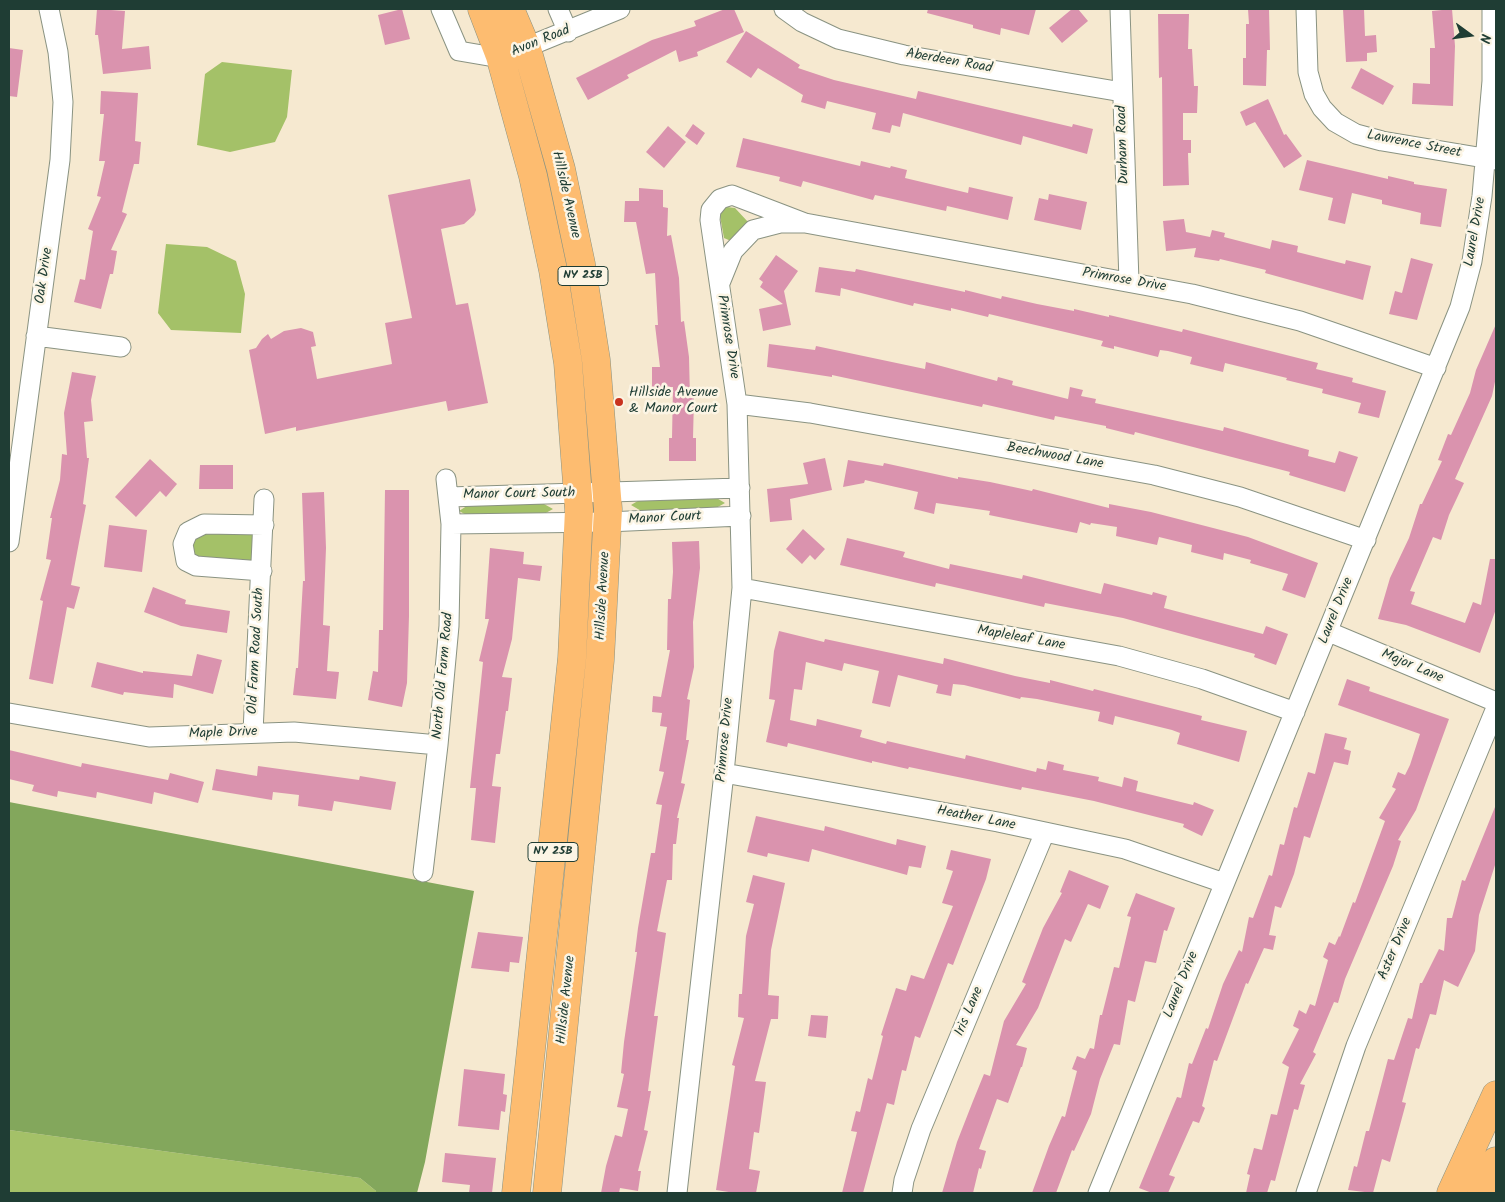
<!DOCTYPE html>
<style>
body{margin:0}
#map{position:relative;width:1505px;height:1202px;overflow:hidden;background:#f6e9d0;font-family:Kalam,sans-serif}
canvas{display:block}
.frame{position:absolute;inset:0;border:10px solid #1f3d34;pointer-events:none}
.north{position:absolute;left:1445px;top:10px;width:50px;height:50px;-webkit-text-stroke:4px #fcf5e5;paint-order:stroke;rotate:104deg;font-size:14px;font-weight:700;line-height:20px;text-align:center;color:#1f3d34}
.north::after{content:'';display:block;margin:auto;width:18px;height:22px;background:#1f3d34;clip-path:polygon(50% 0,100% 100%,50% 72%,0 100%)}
</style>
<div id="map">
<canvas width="1505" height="1202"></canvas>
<div class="frame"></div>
<div class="north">N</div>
</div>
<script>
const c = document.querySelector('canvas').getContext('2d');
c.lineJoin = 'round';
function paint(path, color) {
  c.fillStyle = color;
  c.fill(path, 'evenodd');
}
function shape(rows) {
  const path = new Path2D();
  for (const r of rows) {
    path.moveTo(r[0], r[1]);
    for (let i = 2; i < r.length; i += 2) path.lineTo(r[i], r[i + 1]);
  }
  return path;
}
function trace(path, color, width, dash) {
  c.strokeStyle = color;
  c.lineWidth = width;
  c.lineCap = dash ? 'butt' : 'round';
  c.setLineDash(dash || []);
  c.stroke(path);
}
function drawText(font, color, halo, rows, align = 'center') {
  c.font = font + ' Kalam,sans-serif';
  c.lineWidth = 5;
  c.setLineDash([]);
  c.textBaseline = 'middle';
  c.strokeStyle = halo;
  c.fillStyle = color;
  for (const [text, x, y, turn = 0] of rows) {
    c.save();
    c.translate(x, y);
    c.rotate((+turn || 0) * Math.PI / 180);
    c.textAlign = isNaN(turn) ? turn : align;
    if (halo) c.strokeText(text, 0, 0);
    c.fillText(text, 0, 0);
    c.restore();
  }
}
const green = shape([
 [222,62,292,70,287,117,275,142,230,152,197,145,205,74],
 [727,207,735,208,748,222,747,226,731,241,724,238,720,216,722,209],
 [166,244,207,247,236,261,245,294,241,333,171,330,158,313],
 [708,493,725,503,707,513,648,515,631,505,648,495],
 [535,499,553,509,535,519,476,520,459,511,476,500],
 [262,527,260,568,194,563,189,534],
 [9,1130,360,1178,376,1191,376,1193,9,1193]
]);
const forest = shape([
 [9,802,474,891,425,1162,417,1193,376,1193,376,1191,360,1178,9,1130]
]);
const building = shape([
 [97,9,125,11,122,49,149,46,151,69,103,74,98,35,95,35],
 [402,9,410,39,385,45,378,15],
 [725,9,734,9,744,32,697,52,698,56,679,62,676,50,627,75,629,78,588,100,576,78,652,40,696,26,694,21],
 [928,9,1036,9,1029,35,1001,28,1000,35,973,28,973,25,927,13],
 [1072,9,1078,9,1088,21,1062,43,1049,28],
 [1248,9,1269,9,1270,50,1267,50,1266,86,1243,85,1243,58,1246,58,1246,24,1249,24],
 [1343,9,1364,9,1365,36,1376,35,1377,52,1367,53,1367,61,1346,62],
 [1452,9,1455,46,1453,106,1412,104,1413,83,1430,84,1430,48,1435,48,1432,11],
 [1158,14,1189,14,1188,49,1192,49,1194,86,1198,86,1197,113,1183,113,1183,140,1191,140,1191,153,1188,153,1189,185,1163,186,1162,77,1159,78],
 [746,31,800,65,798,68,834,80,916,99,918,91,1072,127,1073,124,1093,129,1087,154,1023,136,1021,145,903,113,900,127,892,125,890,133,872,129,876,113,827,101,825,109,801,102,803,95,758,68,751,78,726,62],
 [9,48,23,50,17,97,9,96],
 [1361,68,1394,86,1383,105,1351,88],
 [101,91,138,93,135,141,141,142,139,164,134,164,122,212,127,214,111,250,117,251,113,274,110,274,101,309,74,302,80,279,85,280,93,231,88,229,101,197,97,196,105,161,99,161,104,114,100,114],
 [1268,99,1284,135,1286,134,1302,156,1284,168,1255,122,1246,126,1240,112],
 [693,124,705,133,697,145,685,136],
 [668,126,686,142,664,168,646,152],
 [743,138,860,166,861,161,890,168,891,166,907,170,905,178,968,193,969,187,1013,197,1008,220,947,206,946,211,875,195,873,200,803,181,801,187,779,181,780,177,736,167],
 [1307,160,1388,179,1388,176,1414,182,1414,184,1447,189,1441,227,1420,224,1421,213,1382,204,1382,200,1352,193,1345,224,1328,220,1333,198,1299,190],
 [470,179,476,210,474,215,464,224,441,229,456,305,468,303,488,403,448,411,446,401,296,431,296,427,265,434,249,350,256,348,262,339,268,334,271,339,284,331,301,328,313,332,316,346,311,347,317,379,392,364,385,323,412,318,388,195],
 [639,188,663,190,663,207,668,208,667,236,671,235,679,278,681,322,684,321,689,357,690,398,694,398,693,438,696,438,696,461,669,461,669,438,672,438,673,387,652,387,652,367,660,367,655,325,658,325,655,273,646,274,636,222,624,222,625,201,639,201],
 [1049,194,1087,202,1081,230,1034,220,1039,198,1048,200],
 [1184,219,1186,232,1210,237,1212,230,1225,233,1224,237,1270,249,1272,240,1298,246,1297,252,1345,264,1346,260,1371,266,1363,300,1265,273,1266,270,1220,259,1219,261,1194,257,1196,248,1166,251,1163,221],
 [776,255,798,271,784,291,791,325,763,331,759,309,783,304,760,287,763,282,759,279],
 [1411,258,1433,264,1417,320,1389,314,1395,291,1402,293],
 [819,267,855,272,856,269,965,292,965,290,1001,299,1002,296,1037,304,1074,311,1074,309,1109,317,1109,315,1182,332,1183,329,1318,363,1316,369,1353,378,1352,382,1386,391,1379,418,1358,413,1361,403,1322,393,1323,389,1286,380,1287,378,1225,363,1223,372,1190,364,1192,357,1168,351,1160,350,1158,357,1114,346,1114,349,1101,346,1103,341,989,314,988,317,951,308,951,311,914,303,913,306,841,288,840,296,815,292],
 [1496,324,1496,377,1492,396,1455,479,1464,483,1449,515,1441,540,1433,537,1410,591,1415,592,1411,604,1465,623,1473,602,1481,605,1490,559,1496,559,1496,609,1480,653,1406,625,1378,619,1390,578,1409,538,1420,504,1422,504,1442,461,1438,460,1448,434,1451,435,1470,393,1476,370],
 [769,344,815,350,816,346,925,369,926,362,997,381,998,377,1013,381,1012,385,1068,399,1070,387,1083,390,1081,396,1096,399,1095,403,1223,431,1224,427,1309,450,1308,456,1335,463,1339,451,1358,457,1345,492,1289,475,1290,472,1135,432,1134,435,1106,428,1106,426,1055,416,1054,420,983,404,982,407,832,375,832,377,767,367],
 [72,372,96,376,91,400,93,421,84,422,87,458,89,458,83,504,86,505,71,585,80,587,74,609,67,607,53,684,29,679,43,601,40,600,51,560,46,559,52,518,50,518,60,480,62,454,67,455,64,413],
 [825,458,832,490,790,499,792,520,770,522,767,489,808,484,803,463],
 [150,459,177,484,166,497,160,491,136,517,115,497],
 [848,460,883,466,884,463,958,479,958,477,990,482,1032,491,1033,489,1109,508,1109,504,1151,512,1248,537,1318,563,1305,598,1282,590,1288,574,1250,563,1251,560,1224,553,1223,560,1191,552,1192,545,1159,537,1157,545,1116,536,1117,527,1091,523,1090,525,1080,522,1077,533,989,515,990,511,936,503,934,514,914,509,918,492,865,480,864,483,843,487],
 [200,465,233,465,233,489,199,489],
 [385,490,409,490,409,616,407,683,402,707,368,700,373,671,378,672,379,630,383,630],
 [324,492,326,548,323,625,330,626,327,671,339,672,336,699,293,695,296,668,298,668,303,581,305,581,302,493],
 [109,525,147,530,142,572,104,567],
 [803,529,825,549,815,560,810,555,802,564,786,549],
 [847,538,905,552,903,557,949,569,950,564,1022,579,1023,575,1101,594,1104,583,1152,595,1153,592,1167,596,1164,608,1263,634,1266,626,1288,634,1276,665,1254,657,1255,654,1123,618,1045,603,1044,607,936,583,935,587,840,565],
 [699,541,700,568,693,622,694,667,687,699,690,700,686,740,689,740,681,783,685,784,677,818,679,818,676,844,673,844,672,880,667,880,657,931,666,933,654,1016,658,1016,648,1091,651,1091,644,1130,648,1131,638,1171,641,1171,638,1191,620,1188,619,1193,601,1193,606,1166,615,1135,622,1137,628,1109,617,1107,624,1074,621,1073,624,1042,637,952,635,952,638,928,651,853,655,853,662,805,656,804,664,772,659,771,667,727,660,726,662,713,652,712,653,696,661,697,670,650,667,650,668,599,671,599,673,572,672,542],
 [490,548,524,552,523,564,542,566,540,581,518,578,512,639,502,677,512,678,508,711,506,711,500,754,496,754,492,786,501,787,495,843,471,840,476,788,470,788,483,662,479,661,489,619,485,619],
 [153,587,186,600,185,604,230,611,227,633,181,626,144,612],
 [779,631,824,642,825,639,943,664,944,658,1015,676,1050,683,1050,680,1093,691,1094,689,1202,716,1201,720,1247,731,1239,762,1177,744,1180,733,1172,730,1115,716,1113,725,1098,721,1100,712,1037,699,1021,697,1020,699,964,685,953,684,951,696,936,693,938,685,898,675,890,707,872,703,879,671,844,663,842,671,806,662,802,690,794,689,790,720,816,726,817,719,862,730,860,737,886,744,887,741,965,759,966,755,1036,772,1037,768,1046,770,1048,761,1064,765,1063,770,1099,777,1098,781,1122,787,1124,777,1138,781,1136,791,1193,805,1194,802,1214,810,1202,836,1183,827,1184,824,1094,801,1022,787,1021,790,909,767,908,769,872,761,872,763,788,743,787,747,766,742,775,700,769,699,774,651],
 [197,654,222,660,213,694,174,684,173,698,124,692,123,695,91,687,97,662,143,673,143,671,192,676],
 [1347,679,1370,687,1369,691,1449,719,1416,810,1398,840,1401,841,1393,866,1345,979,1338,1003,1334,1002,1313,1052,1316,1054,1300,1084,1305,1085,1298,1110,1294,1109,1275,1181,1271,1180,1267,1193,1246,1193,1250,1175,1247,1174,1254,1148,1262,1150,1271,1114,1277,1115,1289,1067,1282,1063,1299,1029,1293,1026,1299,1010,1306,1014,1310,1004,1315,1006,1328,960,1323,957,1329,942,1335,945,1339,936,1340,937,1353,902,1355,903,1385,821,1379,818,1396,789,1392,787,1398,772,1405,775,1410,765,1420,734,1338,705],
 [1325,733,1347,738,1344,749,1351,751,1348,765,1334,762,1310,838,1304,836,1294,874,1281,908,1275,906,1269,935,1276,936,1273,950,1264,948,1248,984,1246,983,1217,1061,1214,1060,1202,1106,1205,1108,1199,1123,1193,1121,1169,1175,1175,1177,1168,1193,1152,1193,1139,1188,1177,1097,1181,1098,1189,1063,1192,1064,1206,1028,1208,1029,1223,984,1239,950,1242,952,1249,917,1253,918,1269,875,1272,876,1280,844,1284,845,1294,807,1297,808,1308,772,1315,774],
 [9,750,81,767,82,763,168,780,170,773,204,782,198,803,154,792,152,804,97,792,96,798,58,791,57,797,32,791,34,785,9,779],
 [258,766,359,780,360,776,396,782,391,810,334,801,332,811,298,806,299,795,273,792,272,800,212,790,216,769,257,776],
 [1495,807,1496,862,1479,915,1475,951,1458,987,1444,980,1436,1015,1430,1014,1419,1049,1416,1048,1402,1102,1406,1103,1390,1162,1382,1159,1373,1193,1348,1190,1354,1166,1357,1167,1366,1131,1369,1131,1388,1059,1394,1060,1408,1018,1412,1019,1420,983,1422,983,1439,949,1444,951,1447,918,1452,918,1462,880,1465,881],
 [756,816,824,831,825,826,896,845,897,839,926,846,921,868,909,866,907,875,812,849,809,862,768,853,767,857,747,852],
 [951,850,991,859,986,879,953,965,948,963,920,1038,915,1036,906,1071,902,1070,894,1105,887,1103,863,1193,842,1193,857,1132,851,1131,856,1111,860,1112,868,1078,872,1080,883,1036,881,1035,896,988,906,991,911,975,924,979,953,906,942,903,953,871,946,869],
 [1069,870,1109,886,1100,909,1088,904,1071,942,1065,939,1038,1008,1016,1045,1027,1048,1022,1067,1021,1067,1008,1103,997,1099,979,1149,986,1151,981,1169,979,1168,973,1193,942,1193,957,1142,973,1101,984,1074,990,1076,1004,1021,1026,984,1022,982,1043,928,1062,893,1060,892],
 [753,875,785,883,771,950,768,995,779,996,778,1019,771,1019,755,1081,766,1082,759,1133,754,1132,749,1169,760,1171,756,1193,735,1193,716,1190,735,1066,732,1065,744,1018,738,1017,739,994,742,994,746,936,754,904,746,902],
 [1136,893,1175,908,1167,931,1164,930,1156,963,1145,961,1135,1002,1128,1000,1120,1045,1114,1044,1100,1079,1091,1114,1074,1151,1072,1150,1056,1193,1032,1193,1049,1146,1062,1116,1065,1117,1077,1071,1072,1069,1077,1056,1085,1059,1090,1048,1094,1049,1100,1015,1102,1015,1114,967,1119,968,1131,917,1127,916],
 [478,932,523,937,519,963,510,962,509,972,471,968],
 [811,1015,828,1016,826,1038,808,1036],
 [464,1069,505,1074,503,1094,507,1095,505,1112,501,1111,499,1130,458,1126],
 [445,1153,496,1158,492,1193,469,1193,470,1185,442,1182]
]);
const street = shape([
 [441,9,459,51,500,58,620,9],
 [558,9,568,32],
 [784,9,802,22,838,39,904,55,1122,92],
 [1120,9,1129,282],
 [1306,9,1308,72,1314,94,1322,108,1335,122,1356,134,1382,141,1496,160],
 [720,283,733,251,753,230,780,223,805,223,1192,294,1300,321,1436,368],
 [36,336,121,347],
 [737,404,810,413,1154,475,1240,497,1366,540],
 [449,497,740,488],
 [451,524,607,522,741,516],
 [9,542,60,160,63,102,58,52,49,9],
 [262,571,196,566,186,561,183,544,188,532,204,524,264,525],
 [742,588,1119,656,1202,679,1295,712],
 [1329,632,1496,702],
 [9,713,149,737,294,732,438,745],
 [253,732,264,499],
 [724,773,998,822,1125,849,1224,883],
 [423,872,438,745,449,626,451,524,446,479],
 [677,1193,724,773,742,588,737,404,710,220,711,210,720,199,732,195,805,223],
 [902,1193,904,1180,921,1129,1045,832],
 [1098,1193,1460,307,1472,261,1482,196,1492,81,1492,9],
 [1306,1193,1356,1046,1496,708]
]);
const primary = shape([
 [482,9,500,56,533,176,553,270,568,363,579,510,572,658,516,1193],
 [510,9,527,49,561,169,581,264,596,360,608,509,600,660,547,1193],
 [1451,1193,1496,1095],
 [1481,1193,1496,1161]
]);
const markers = [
 [619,402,5,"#c8321e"]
];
const shields = [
 [583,276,50],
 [553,852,50]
];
const shieldNames = [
 ["NY 25B",583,276],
 ["NY 25B",553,852]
];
const streetNames = [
 ["Avon Road",541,42,-22],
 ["Aberdeen Road",949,62,10],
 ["Durham Road",1124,145,-92],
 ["Lawrence Street",1414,145,11],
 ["Hillside Avenue",565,195,77],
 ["Laurel Drive",1476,232,-80],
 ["Oak Drive",45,276,-82],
 ["Primrose Drive",1124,281,10],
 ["Primrose Drive",727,337,81],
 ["Beechwood Lane",1055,457,10],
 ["Manor Court South",519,495,-1],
 ["Manor Court",665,519,-3],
 ["Hillside Avenue",604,596,-87],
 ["Laurel Drive",1337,611,-68],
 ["Mapleleaf Lane",1021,639,10],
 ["Old Farm Road South",257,651,-87],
 ["Major Lane",1412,667,23],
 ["North Old Farm Road",444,676,-85],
 ["Maple Drive",223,734,-2],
 ["Primrose Drive",726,740,-85],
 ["Heather Lane",976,819,11],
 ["Aster Drive",1396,949,-67],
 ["Laurel Drive",1182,985,-68],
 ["Hillside Avenue",567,1000,-84],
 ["Iris Lane",970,1012,-67]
];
const poiNames = [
 ["Hillside Avenue",629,394],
 ["& Manor Court",629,410]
];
paint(green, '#a4c168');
paint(forest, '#83a75c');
paint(building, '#da93ae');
trace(street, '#8a9382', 21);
trace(primary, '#8a9382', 29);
trace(street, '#fff', 19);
trace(primary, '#fdbc70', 28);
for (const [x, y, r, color] of markers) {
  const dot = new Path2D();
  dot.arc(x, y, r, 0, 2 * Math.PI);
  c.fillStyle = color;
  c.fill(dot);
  trace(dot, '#fcf5e5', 2);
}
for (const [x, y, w] of shields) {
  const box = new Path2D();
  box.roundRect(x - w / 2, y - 9.5, w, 19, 4);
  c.fillStyle = '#fcf5e5';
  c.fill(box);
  trace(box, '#1f3d34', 1);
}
drawText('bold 12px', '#1f3d34', null, shieldNames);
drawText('14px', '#1f3d34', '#fcf5e5', streetNames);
drawText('14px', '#1f3d34', '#fcf5e5', poiNames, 'left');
</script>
